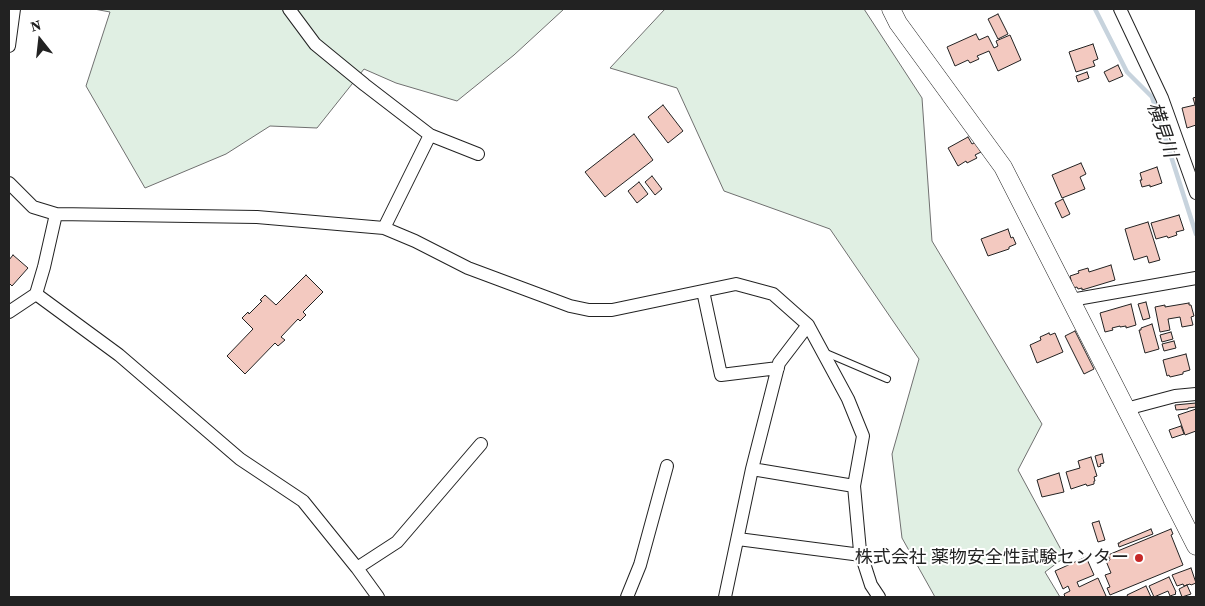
<!DOCTYPE html>
<meta charset="utf-8">
<style>
body{margin:0}
#map{position:relative;width:1205px;height:606px;overflow:hidden;background:#fff;font-family:"Source Serif 4",serif}
canvas{display:block}
.frame{position:absolute;inset:0;border:10px solid #222;pointer-events:none}
.north{position:absolute;left:15px;top:15px;width:50px;height:50px;-webkit-text-stroke:4px #fff;paint-order:stroke;rotate:344deg;font-size:14px;font-weight:700;line-height:20px;text-align:center;color:#222}
.north::after{content:'';display:block;margin:auto;width:18px;height:22px;background:#222;clip-path:polygon(50% 0,100% 100%,50% 72%,0 100%)}
</style>
<div id="map">
<canvas width="1205" height="606"></canvas>
<div class="frame"></div>
<div class="north">N</div>
</div>
<script>
const c = document.querySelector('canvas').getContext('2d');
c.lineJoin = 'round';
function paint(path, color) {
  c.fillStyle = color;
  c.fill(path, 'evenodd');
}
function shape(rows) {
  const path = new Path2D();
  for (const r of rows) {
    path.moveTo(r[0], r[1]);
    for (let i = 2; i < r.length; i += 2) path.lineTo(r[i], r[i + 1]);
  }
  return path;
}
function trace(path, color, width, dash) {
  c.strokeStyle = color;
  c.lineWidth = width;
  c.lineCap = dash ? 'butt' : 'round';
  c.setLineDash(dash || []);
  c.stroke(path);
}
function drawText(font, color, halo, rows, align = 'center') {
  c.font = font + ' "Source Serif 4","Noto Sans JP",serif';
  c.lineWidth = 4;
  c.setLineDash([]);
  c.textBaseline = 'middle';
  c.strokeStyle = halo;
  c.fillStyle = color;
  for (const [text, x, y, turn = 0] of rows) {
    c.save();
    c.translate(x, y);
    c.rotate((+turn || 0) * Math.PI / 180);
    c.textAlign = isNaN(turn) ? turn : align;
    if (halo) c.strokeText(text, 0, 0);
    c.fillText(text, 0, 0);
    c.restore();
  }
}
const green = shape([
 [94,9,564,9,514,55,457,101,396,83,364,69,317,128,270,126,226,154,145,188,86,86,110,12,94,9],
 [665,9,864,9,922,98,932,241,1042,424,1018,470,1065,557,1045,572,1060,597,935,597,902,538,892,454,919,359,830,229,724,191,677,88,610,68,665,9]
]);
const stream = shape([
 [1095,9,1127,72,1152,97,1196,234]
]);
const building = shape([
 [998,14,1008,34,998,39,988,19,998,14],
 [976,34,979,40,988,36,994,48,998,46,996,41,1010,35,1021,60,998,71,989,51,977,56,979,59,970,63,968,60,955,66,947,47,976,34],
 [1093,44,1098,59,1093,61,1095,66,1076,72,1069,52,1093,44],
 [1118,65,1123,76,1109,82,1104,72,1118,65],
 [1087,72,1089,78,1078,82,1076,76,1087,72],
 [1196,97,1196,125,1187,128,1182,108,1195,105,1193,98,1196,97],
 [663,105,683,131,668,143,648,117,663,105],
 [634,134,653,160,605,197,585,172,634,134],
 [968,137,972,144,976,142,981,152,975,155,977,158,967,163,966,161,958,166,948,148,968,137],
 [1081,163,1086,174,1080,177,1085,189,1062,198,1052,175,1081,163],
 [1157,167,1162,183,1150,187,1150,185,1142,187,1140,180,1142,180,1140,173,1157,167],
 [652,176,662,189,655,195,645,182,652,176],
 [639,182,648,194,637,203,628,191,639,182],
 [1063,199,1070,214,1062,218,1055,203,1063,199],
 [1179,215,1184,230,1176,232,1177,235,1168,238,1167,236,1156,239,1151,223,1179,215],
 [1148,222,1160,260,1149,263,1147,256,1134,260,1125,229,1148,222],
 [1008,229,1011,238,1013,237,1016,244,1009,247,1009,249,988,256,981,239,1008,229],
 [13,255,28,268,12,286,9,283,9,260,13,255],
 [1111,265,1115,280,1082,290,1082,288,1078,289,1077,287,1073,288,1070,276,1079,273,1078,271,1088,268,1089,272,1111,265],
 [306,275,323,292,303,312,306,315,300,321,298,319,281,337,285,340,278,346,275,343,245,374,227,356,253,329,242,318,248,312,249,314,262,301,260,300,265,295,276,305,306,275],
 [1146,302,1150,318,1143,320,1138,304,1146,302],
 [1189,303,1189,305,1191,305,1194,316,1191,317,1193,325,1182,327,1180,317,1168,319,1170,330,1160,332,1155,307,1165,305,1165,307,1189,303],
 [1131,304,1136,325,1126,328,1126,326,1120,327,1120,326,1112,328,1113,330,1105,332,1100,313,1131,304],
 [1152,324,1159,349,1145,353,1139,330,1141,330,1141,328,1152,324],
 [1075,331,1094,369,1084,374,1065,336,1075,331],
 [1171,332,1173,339,1162,342,1160,335,1171,332],
 [1049,333,1050,335,1055,333,1063,352,1037,363,1030,345,1041,340,1040,337,1049,333],
 [1174,341,1176,348,1164,351,1162,344,1174,341],
 [1186,354,1190,370,1183,372,1183,374,1170,377,1169,375,1167,376,1163,360,1186,354],
 [1196,403,1196,407,1188,408,1188,409,1176,410,1175,405,1196,403],
 [1196,409,1196,431,1185,435,1178,415,1196,409],
 [1181,426,1184,434,1172,438,1169,430,1181,426],
 [1102,454,1104,463,1100,464,1101,466,1098,467,1095,456,1102,454],
 [1091,457,1097,476,1094,477,1095,481,1094,481,1094,484,1087,486,1086,484,1071,489,1066,472,1080,468,1078,461,1091,457],
 [1059,473,1064,492,1042,497,1037,480,1059,473],
 [1099,521,1105,540,1098,542,1092,523,1099,521],
 [1151,529,1153,534,1119,547,1118,543,1120,543,1120,542,1151,529],
 [1171,529,1173,534,1171,535,1183,565,1110,595,1107,588,1110,587,1105,575,1111,573,1106,561,1110,560,1108,555,1171,529],
 [1086,557,1094,575,1077,582,1079,587,1098,578,1106,596,1103,597,1065,597,1064,594,1070,591,1068,586,1063,589,1055,571,1086,557],
 [1191,568,1196,583,1191,585,1190,584,1184,586,1183,584,1177,586,1172,575,1191,568],
 [1169,577,1176,592,1175,593,1176,594,1170,596,1168,591,1154,597,1149,586,1169,577],
 [1187,585,1191,594,1182,597,1179,589,1187,585],
 [1146,586,1151,597,1128,597,1127,595,1146,586]
]);
const lane = shape([
 [826,353,887,379]
]);
const street = shape([
 [289,9,315,44,365,85,430,135,384,228],
 [1120,9,1162,98,1196,193],
 [9,46,14,9],
 [430,135,478,154],
 [9,183,33,207,56,214,257,217,384,228,415,241,468,268,570,306,589,310,612,310,736,284,773,294,808,325,848,399,863,436,854,486,860,551,871,585,879,597],
 [703,291,721,375,778,368],
 [36,294,119,355,240,459,303,501,357,568,378,597],
 [1071,300,1196,278],
 [9,312,36,294,44,267,56,214],
 [1126,409,1175,396,1196,394],
 [752,469,854,486],
 [738,539,861,555],
 [357,568,397,542,481,444],
 [627,597,640,565,667,466],
 [725,597,752,469,779,363,808,325]
]);
const secondary = shape([
 [891,9,898,23,1003,167,1196,546]
]);
const markers = [
 [1139,558,5,"#c62828"]
];
const poiNames = [
 ["株式会社 薬物安全性試験センター",1129,558]
];
const waterNames = [
 ["横見川",1161,130,71]
];
paint(green, '#e0efe3');
trace(green, '#6f6f6f', 1);
trace(stream, '#c7d3dd', 4.5);
paint(building, '#f3c9c0');
trace(building, '#222', 1);
trace(lane, '#222', 8);
trace(street, '#222', 14);
trace(secondary, '#222', 19);
trace(lane, '#fff', 6);
trace(street, '#fff', 12);
trace(secondary, '#fff', 18);
for (const [x, y, r, color] of markers) {
  const dot = new Path2D();
  dot.arc(x, y, r, 0, 2 * Math.PI);
  c.fillStyle = color;
  c.fill(dot);
  trace(dot, '#fff', 2);
}
drawText('18px', '#222', '#fff', poiNames, 'right');
drawText('italic 19px', '#222', '#fff', waterNames);
</script>
